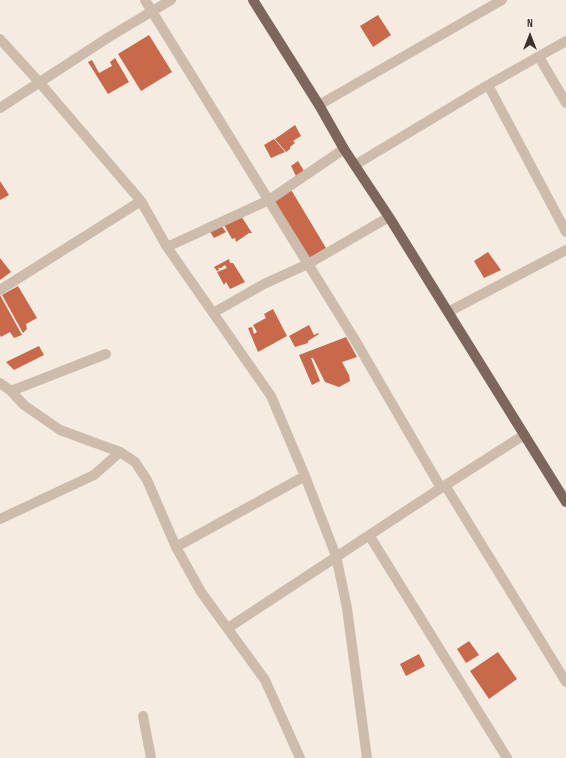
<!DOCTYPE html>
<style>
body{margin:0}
#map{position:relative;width:566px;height:758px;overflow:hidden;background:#f4ebe1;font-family:"Sofia Sans Condensed",sans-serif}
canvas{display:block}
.north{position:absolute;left:510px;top:16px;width:40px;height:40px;-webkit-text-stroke:3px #fbf5ee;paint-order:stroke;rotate:0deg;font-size:11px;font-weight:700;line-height:16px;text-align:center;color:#3b302b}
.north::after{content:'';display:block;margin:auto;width:14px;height:18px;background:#3b302b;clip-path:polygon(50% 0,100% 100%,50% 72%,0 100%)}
</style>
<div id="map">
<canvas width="566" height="758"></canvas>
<div class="north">N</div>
</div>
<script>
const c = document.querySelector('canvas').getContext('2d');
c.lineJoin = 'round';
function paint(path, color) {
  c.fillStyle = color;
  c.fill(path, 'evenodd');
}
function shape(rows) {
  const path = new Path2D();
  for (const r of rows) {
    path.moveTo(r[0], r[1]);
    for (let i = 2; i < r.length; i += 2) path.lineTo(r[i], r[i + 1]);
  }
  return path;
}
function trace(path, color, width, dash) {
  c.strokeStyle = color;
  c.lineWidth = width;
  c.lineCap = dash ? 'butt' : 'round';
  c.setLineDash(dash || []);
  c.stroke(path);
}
const building = shape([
 [378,15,391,35,373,47,360,26],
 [149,35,172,72,141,91,118,54],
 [115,58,129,82,108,94,88,62,92,60,99,73,112,66,110,62],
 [295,125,301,136,293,141,295,143,290,147,290,149,286,152,275,139],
 [274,139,285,152,271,158,264,145],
 [298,161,304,171,296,176,291,166],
 [0,181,9,195,0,200],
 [290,188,326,248,308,259,273,201],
 [241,216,252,233,249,233,236,242,235,238,232,239,224,225],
 [220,224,226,232,214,238,209,230],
 [488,252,501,270,484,278,474,261],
 [0,258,11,272,0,280],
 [229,259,230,263,233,263,245,282,230,289,226,282,224,285,217,272,227,268,225,265,221,268,218,268,219,270,217,271,214,267],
 [18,286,37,318,26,324,27,329,23,333,2,295],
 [0,295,22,335,14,338,10,332,1,337,0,335],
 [273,309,287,336,258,352,248,328,252,327,254,334,257,332,253,325,266,318,264,314],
 [309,325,314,335,318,333,319,334,308,341,308,343,295,347,289,336],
 [346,337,357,357,342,362,349,375,350,381,339,387,325,382,313,358,311,358,320,381,312,385,299,355],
 [39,346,44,355,14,370,6,362],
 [469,641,479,655,466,663,457,649],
 [498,652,517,679,489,699,470,671],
 [419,654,425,666,406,676,400,664]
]);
const minor = shape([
 [145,0,355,340,441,488],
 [0,39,40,83,141,201,167,247,271,396,305,476,336,556,347,608,367,758],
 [539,57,566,103],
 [488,85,566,232],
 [319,105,502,0],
 [0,108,109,37,171,0],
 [355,165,488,85,566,41],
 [167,247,269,200,344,149],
 [0,290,141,201],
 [448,312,566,250],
 [213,313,264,284,308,264,389,217],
 [0,383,11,391,24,405,60,430,120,452,135,462,147,480,176,547,201,592,265,680,300,758],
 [11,391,106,354],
 [445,485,566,682],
 [0,519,94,475,120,452],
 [369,535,507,758],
 [176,547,305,476],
 [228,628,441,488,524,435],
 [143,716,151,758]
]);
const major = shape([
 [253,0,319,105,344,149,389,217,566,502]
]);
paint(building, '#c8694b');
trace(minor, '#cdbbac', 10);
trace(major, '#7d675c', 10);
</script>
